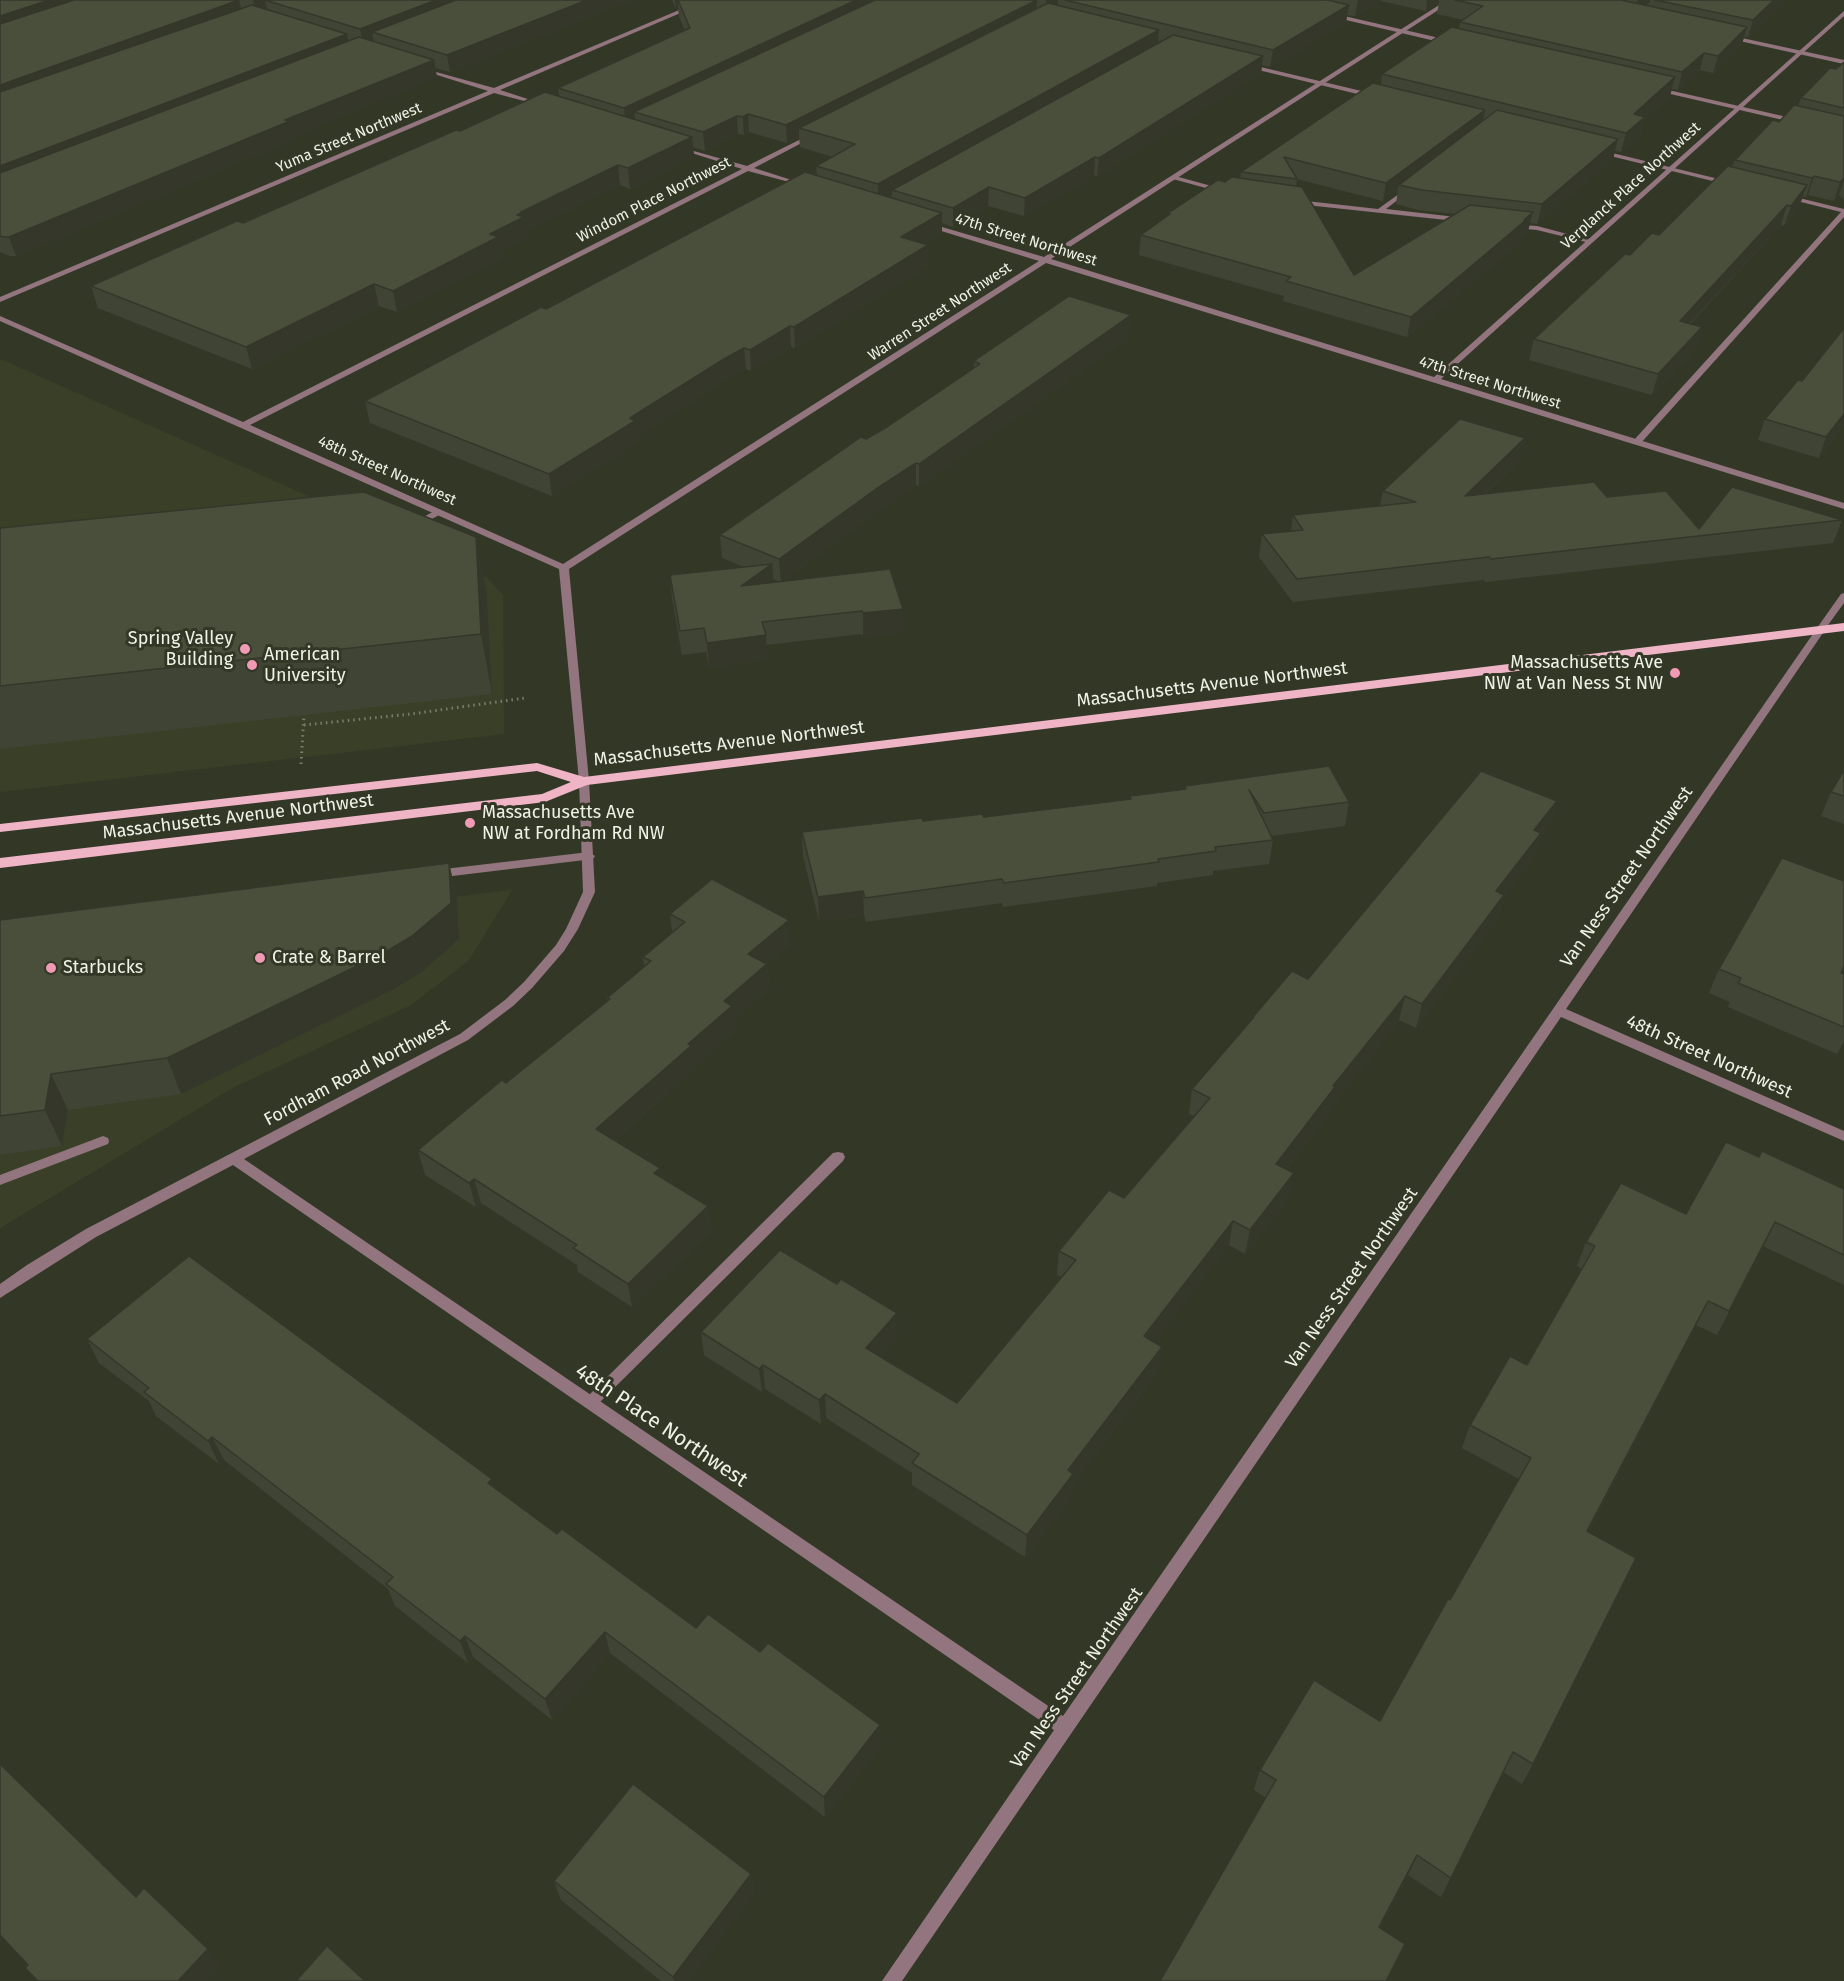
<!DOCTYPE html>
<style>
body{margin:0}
canvas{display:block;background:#333826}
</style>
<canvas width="1844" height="1981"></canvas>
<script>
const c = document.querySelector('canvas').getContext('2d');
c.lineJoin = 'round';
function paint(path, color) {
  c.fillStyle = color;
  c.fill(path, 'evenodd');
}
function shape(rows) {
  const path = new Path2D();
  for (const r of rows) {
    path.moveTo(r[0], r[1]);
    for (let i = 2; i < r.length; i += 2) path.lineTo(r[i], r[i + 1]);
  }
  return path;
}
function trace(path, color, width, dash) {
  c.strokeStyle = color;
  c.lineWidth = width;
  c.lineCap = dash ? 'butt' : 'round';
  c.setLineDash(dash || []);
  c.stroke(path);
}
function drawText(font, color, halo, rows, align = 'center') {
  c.font = font + ' "Fira Sans",sans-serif';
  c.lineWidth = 6;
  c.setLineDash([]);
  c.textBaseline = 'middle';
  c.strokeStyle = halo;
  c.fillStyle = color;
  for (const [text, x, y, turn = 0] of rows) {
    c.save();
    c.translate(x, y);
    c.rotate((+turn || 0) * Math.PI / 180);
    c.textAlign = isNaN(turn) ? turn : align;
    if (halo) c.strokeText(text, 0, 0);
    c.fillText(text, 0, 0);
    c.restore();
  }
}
const built = shape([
 [0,359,416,544,487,578,503,595,504,734,0,792],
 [512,890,469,960,411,1005,234,1087,0,1228,0,954]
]);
const path = shape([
 [304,725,411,714,525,698],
 [301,764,304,714]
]);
const service = shape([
 [1728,35,1844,60,1844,64,1726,38,1728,35],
 [1248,64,1374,94,1377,96,1374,98,1246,67,1248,64],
 [1600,150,1731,182,1732,183,1729,185,1598,153,1598,151,1600,150],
 [1175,176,1226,190,1227,191,1224,193,1173,179,1173,177,1175,176],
 [1410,186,1412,187,1412,189,1386,209,1465,218,1469,220,1465,222,1297,204,1293,202,1297,200,1378,209,1410,186],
 [1787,195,1844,209,1844,217,1640,444,1634,444,1634,440,1841,212,1785,198,1785,196,1787,195],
 [1512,224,1537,226,1594,241,1590,243,1537,230,1515,228,1511,226,1512,224],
 [438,509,441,510,441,514,417,527,411,527,409,525,438,509],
 [589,852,595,856,593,859,436,878,430,874,436,870,589,852],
 [103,1136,108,1138,109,1141,108,1144,0,1185,0,1175,103,1136],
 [838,1152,843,1153,845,1157,843,1161,595,1407,590,1409,585,1407,583,1403,585,1399,833,1153,838,1152]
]);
const minor = shape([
 [703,0,711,0,500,90,543,104,543,106,494,93,0,302,0,297,488,91,418,69,418,67,494,88,703,0],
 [1447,0,1454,0,1051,259,1434,377,1844,11,1844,16,1441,379,1844,503,1844,509,1046,263,569,569,589,781,595,892,578,929,564,951,532,988,513,1006,468,1040,244,1159,1063,1716,1817,628,1823,628,1825,630,1566,1009,1844,1131,1844,1141,1561,1017,902,1981,882,1981,1054,1730,233,1165,96,1237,0,1298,0,1284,27,1265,86,1229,460,1034,505,1000,524,982,556,945,566,929,583,892,579,781,559,569,0,321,0,316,243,422,742,169,676,148,676,146,747,166,811,134,815,134,815,136,754,168,804,184,804,186,748,171,250,425,563,564,1039,261,925,226,925,222,1044,257,1447,0]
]);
const tertiary = shape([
 [1331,13,1448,40,1451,42,1448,44,1329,16,1331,13],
 [1655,87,1796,119,1799,121,1796,123,1653,90,1653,88,1655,87],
 [1844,593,1844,603,1823,632,1817,632,1817,628,1841,594,1844,593]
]);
const primary = shape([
 [1844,623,1844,631,587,785,545,802,0,868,0,858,542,794,571,782,537,771,0,832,0,824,537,763,584,777,1844,623]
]);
const wall = shape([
 [0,0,632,0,450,72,435,68,437,77,293,136,294,139,16,256,10,256,0,252],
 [672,0,1786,0,1748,37,1744,37,1742,44,1713,73,1700,70,1678,90,1672,89,1670,96,1644,120,1640,136,1621,152,1615,151,1613,159,1537,224,1530,223,1528,231,1522,237,1522,240,1407,337,1283,301,1284,296,1139,255,1141,235,1167,217,1167,214,1225,182,1240,178,1241,172,1381,85,1382,74,1459,28,1460,22,1464,20,1437,14,1439,2,1426,11,1381,1,1355,16,1347,15,1346,22,1270,67,1262,65,1261,73,1097,176,1094,175,1024,216,988,206,953,227,942,223,942,233,924,244,928,266,795,348,791,347,751,371,746,369,725,380,637,437,638,442,552,496,370,423,365,401,546,309,817,175,816,166,833,157,800,147,799,137,787,143,749,132,744,135,738,134,705,151,693,147,694,156,630,189,620,185,526,231,527,238,500,252,501,258,397,312,379,306,252,369,98,308,91,286,460,131,559,96,558,88,685,31,679,16,678,8,676,9],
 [1297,179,1383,201,1398,190,1396,204,1418,210,1455,214,1354,275,1296,186],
 [1844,62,1844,200,1839,195,1834,201,1808,195,1806,197,1803,197,1800,204,1784,226,1781,225,1690,324,1702,327,1696,348,1652,395,1529,360,1534,339,1630,255,1659,235,1732,167,1735,160,1798,106,1801,98],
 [1129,337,919,486,916,485,877,512,781,582,890,569,903,632,863,637,862,634,766,645,767,659,709,667,706,652,682,655,672,598,670,575,744,567,722,558,720,535,887,427,974,368,974,361],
 [773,579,780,582,773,582],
 [1802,381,1844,426,1819,458,1758,440,1765,419],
 [1519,460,1485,494,1607,497,1699,529,1842,520,1833,543,1485,582,1484,580,1293,602,1259,557,1262,534,1291,531,1293,515,1380,506,1383,491],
 [0,528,487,596,492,694,0,749],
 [1844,770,1844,824,1821,816,1831,792],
 [1185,786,1349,802,1345,826,1271,836,1273,840,1269,864,1213,871,1213,875,1157,883,1157,886,1003,907,1002,903,866,922,864,915,819,921,803,856,802,832,984,817,1130,799,1130,796,1185,789],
 [1557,801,1550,825,1539,839,1534,857,1504,896,1497,919,1416,1028,1399,1020,1331,1107,1330,1112,1286,1169,1289,1197,1245,1254,1229,1245,1154,1342,1159,1370,1072,1485,1071,1497,1025,1557,912,1485,912,1473,826,1418,821,1424,765,1389,762,1392,704,1355,701,1332,898,1336,880,1356,957,1403,1062,1277,1057,1275,1059,1251,1124,1198,1194,1116,1189,1114,1192,1089,1252,1020,1253,1017,1308,979],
 [449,863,457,899,459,939,422,972,394,989,181,1094,68,1110,62,1146,0,1155,0,920],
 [670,914,791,944,767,964,769,988,734,1019,735,1030,694,1067,694,1070,615,1140,662,1178,708,1206,711,1230,632,1307,578,1272,577,1265,481,1203,476,1207,425,1175,418,1150,506,1083,607,1001,607,998,644,967,643,957,672,932],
 [1719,969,1841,973,1844,974,1844,1041,1837,1054,1728,1007,1730,1002,1709,993],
 [1759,1157,1844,1189,1844,1285,1763,1246,1717,1335,1696,1325,1588,1532,1533,1764,1522,1784,1503,1772,1441,1897,1408,1875,1380,1927,1386,1981,1266,1798,1254,1790,1260,1770,1380,1721,1519,1479,1462,1448,1470,1425,1527,1365,1582,1269,1577,1266,1586,1242,1686,1214],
 [87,1339,494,1488,557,1534,696,1628,881,1746,825,1817,610,1653,552,1720,473,1657,468,1663,395,1606,388,1589,224,1460,219,1464,156,1416,149,1401,99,1363],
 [751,1874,754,1893,688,1981,661,1981,561,1900,554,1881]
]);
const shadedWall = shape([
 [49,0,105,0,0,35,0,16],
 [239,0,243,17,0,105,0,85],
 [253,0,265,0,267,9,256,13],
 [436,0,482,0,372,32,374,42,364,46,360,29],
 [587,0,632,0,450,72,447,55],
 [675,0,678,0,678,8,676,9],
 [856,0,892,0,634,112,636,122,626,126,624,108],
 [1037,0,1036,17,799,128,799,137,787,143,786,125],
 [1046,0,1058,0,1058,6,1046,12],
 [1358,0,1381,0,1381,1,1355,16],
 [1427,0,1439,0,1439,2,1426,11],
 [1638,0,1650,0,1650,2,1634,14],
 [1774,0,1786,0,1748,37,1753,20],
 [1349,5,1346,22,1270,67,1273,50],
 [1747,27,1742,44,1713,73,1718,56],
 [1159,30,1158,48,892,190,892,196,878,204,878,184],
 [347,34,351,51,0,187,0,166],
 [1704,53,1700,70,1678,90,1682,72],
 [1263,56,1261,73,1097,176,1099,158],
 [434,60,437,77,293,136,294,139,16,256,9,237,285,120],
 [1675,77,1670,96,1644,120,1640,136,1621,152,1626,133,1634,114],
 [1485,110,1482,127,1399,185,1398,190,1383,201,1386,183],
 [748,114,749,132,744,135,743,117],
 [737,116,738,134,705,151,703,132],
 [692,137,694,156,630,189,628,168],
 [1618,139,1613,159,1537,224,1542,204],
 [1095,157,1094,175,1024,216,1025,198],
 [618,165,620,185,526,231,527,238,500,252,501,258,397,312,393,291,490,234,521,212],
 [1814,176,1808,195,1806,197,1812,178],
 [1844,178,1844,181,1839,195,1834,201,1840,182],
 [1807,185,1800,204,1784,226,1791,206],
 [989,187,988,206,953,227,953,208],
 [1787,205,1781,225,1673,341,1680,321],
 [1533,212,1528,231,1522,237,1522,240,1407,337,1411,317],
 [942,213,942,233,902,257,901,237],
 [928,245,928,266,795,348,794,327],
 [374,284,379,306,252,369,246,347],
 [1131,315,1129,337,919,486,919,464],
 [790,326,791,347,751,371,750,350],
 [1702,327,1696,348,1652,395,1658,374],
 [744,348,746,369,725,380,637,437,638,442,552,496,549,474,630,418,724,359],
 [1844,414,1844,426,1819,458,1826,437],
 [1525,438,1519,460,1460,518,1465,496],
 [916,463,916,485,877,512,781,582,779,559,876,489],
 [476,537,487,596,492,694,481,634],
 [772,564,774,587,741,586],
 [903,609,903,632,863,637,863,613],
 [766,635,767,659,709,667,707,643],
 [1557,801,1550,825,1539,839,1534,857,1504,896,1497,919,1416,1028,1422,1004,1496,891,1534,830],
 [449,863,457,899,459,939,422,972,394,989,181,1094,167,1058],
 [863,891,864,915,819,921,818,897],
 [789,920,791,944,767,964,769,988,734,1019,735,1030,694,1067,694,1070,600,1153,596,1129,688,1044,724,1001,748,954],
 [1405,996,1399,1020,1331,1107,1330,1112,1271,1188,1276,1164,1333,1086],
 [51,1074,68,1110,62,1146,45,1110],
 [660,1168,664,1192,654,1173],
 [1294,1173,1289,1197,1245,1254,1250,1230],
 [474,1179,481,1203,476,1207,469,1183],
 [708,1206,711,1230,632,1307,628,1284],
 [1233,1221,1229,1245,1141,1360,1144,1336],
 [1708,1301,1696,1325,1576,1554,1587,1531],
 [897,1313,898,1336,867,1371,866,1348],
 [1162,1347,1159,1370,1072,1485,1071,1497,1025,1557,1027,1535,1068,1470],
 [763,1365,765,1389,762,1392,759,1369],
 [825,1394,826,1418,821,1424,819,1400],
 [212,1437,224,1460,219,1464,208,1441],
 [492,1479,499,1502,488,1483],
 [605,1632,610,1653,552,1720,545,1699],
 [465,1636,473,1657,468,1663,460,1641],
 [880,1725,881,1746,825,1817,824,1797],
 [1417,1855,1408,1875,1370,1945,1379,1927],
 [751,1874,754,1893,688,1981,674,1981,673,1977],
 [208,1949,221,1967,208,1981,178,1981]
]);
const building = shape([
 [0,0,49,0,0,16,0,0],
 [74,0,239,0,0,85,0,24,74,0],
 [265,0,436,0,360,29,265,0],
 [456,0,587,0,447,55,372,32,456,0],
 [678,0,856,0,624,108,558,88,690,28,678,0],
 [875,0,1037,0,786,125,748,114,743,117,737,116,703,132,634,112,875,0],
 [1065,0,1327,0,1349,5,1273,50,1065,0],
 [1455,0,1621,0,1747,27,1718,56,1704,53,1682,72,1460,22,1483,6,1455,0],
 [1655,0,1774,0,1753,20,1655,0],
 [1048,3,1159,30,878,184,816,166,855,144,799,128,1048,3],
 [252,5,347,34,0,166,0,92,252,5],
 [1452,27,1675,77,1634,114,1645,117,1626,133,1382,74,1452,27],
 [1173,35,1263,56,1099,158,1095,157,1025,198,989,187,953,208,892,190,1173,35],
 [359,37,434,60,285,120,290,121,9,237,4,237,0,236,0,173,359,37],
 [1844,62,1844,108,1801,98,1830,68,1836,69,1844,62],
 [1373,83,1485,110,1386,183,1284,157,1297,179,1241,172,1373,83],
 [545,92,692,137,628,168,618,165,521,212,523,212,517,215,524,217,490,234,498,237,393,291,374,284,246,347,91,286,237,221,243,223,456,130,460,131,545,92],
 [1794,105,1844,116,1844,178,1840,182,1814,176,1812,178,1735,160,1773,120,1779,122,1794,105],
 [1497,110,1618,139,1542,204,1422,190,1399,185,1497,110],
 [1728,166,1807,185,1791,206,1787,205,1680,321,1702,327,1658,374,1534,339,1625,254,1630,255,1652,233,1659,235,1728,166],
 [805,172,942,213,901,237,928,245,794,327,790,326,750,350,744,348,724,359,630,418,635,421,549,474,365,401,532,312,541,307,546,309,805,172],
 [1232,177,1302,187,1354,275,1470,205,1533,212,1524,220,1526,220,1411,317,1286,281,1291,277,1141,235,1170,214,1167,214,1218,180,1225,182,1232,177],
 [1069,296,1131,315,919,464,916,463,876,489,779,559,720,535,861,437,866,439,887,427,980,364,974,361,1069,296],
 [1844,328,1844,414,1826,437,1765,419,1798,380,1802,381,1844,328],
 [1460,419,1525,438,1465,496,1594,482,1607,497,1666,491,1699,529,1732,487,1842,520,1491,559,1489,557,1297,579,1262,534,1303,530,1293,515,1416,502,1383,491,1460,419],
 [364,492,476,537,481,634,0,686,0,528,364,492],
 [772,564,741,586,890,569,903,609,863,613,862,611,762,622,766,635,707,643,704,628,680,631,670,575,772,564],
 [1329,766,1349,802,1264,813,1249,790,1273,840,1215,847,1216,851,1158,859,1159,862,1004,883,1002,879,865,898,863,891,818,897,802,832,922,818,923,821,982,814,984,817,1131,799,1130,796,1186,789,1185,786,1329,766],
 [1844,770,1844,796,1831,792,1844,770],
 [1481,771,1557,801,1534,830,1541,833,1496,891,1504,895,1422,1004,1405,996,1333,1086,1335,1087,1276,1164,1294,1173,1250,1230,1233,1221,1144,1336,1162,1347,1068,1470,1073,1474,1027,1535,912,1463,919,1454,825,1394,819,1400,763,1365,759,1369,701,1332,780,1250,837,1284,841,1279,897,1313,866,1348,957,1403,1076,1260,1059,1251,1109,1190,1124,1198,1210,1098,1192,1089,1254,1017,1253,1017,1292,971,1308,979,1481,771],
 [1782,858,1844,881,1844,966,1841,973,1844,974,1844,1027,1738,983,1741,978,1719,969,1782,858],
 [449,863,451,903,412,936,384,953,167,1058,51,1074,45,1110,0,1116,0,920,449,863],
 [712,879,789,920,748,954,767,964,724,1001,732,1006,688,1044,691,1046,596,1129,660,1168,654,1173,708,1206,628,1284,573,1248,577,1245,474,1179,469,1183,418,1150,502,1080,506,1083,610,999,607,998,651,961,643,957,685,922,670,914,712,879],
 [1726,1142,1759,1157,1762,1151,1844,1189,1844,1255,1775,1222,1729,1311,1708,1301,1587,1531,1636,1558,1533,1764,1513,1752,1451,1878,1417,1855,1379,1927,1405,1944,1386,1981,1160,1981,1276,1780,1260,1770,1314,1680,1380,1721,1448,1599,1450,1600,1531,1458,1470,1425,1510,1356,1527,1365,1595,1246,1586,1242,1621,1183,1686,1214,1726,1142],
 [189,1256,492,1479,488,1483,557,1534,562,1529,696,1628,708,1614,760,1652,768,1643,880,1725,824,1797,605,1632,545,1699,465,1636,460,1641,386,1584,393,1577,212,1437,208,1441,144,1392,149,1388,87,1339,189,1256],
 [0,1764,136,1897,144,1888,208,1949,178,1981,38,1981,25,1968,28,1965,0,1935,0,1764],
 [633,1784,751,1874,673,1977,554,1881,633,1784],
 [327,1946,364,1980,363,1981,296,1981,327,1946]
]);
const markers = [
 [245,649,6,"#f09ab6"],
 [252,665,6,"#f09ab6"],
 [1675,673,6,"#f09ab6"],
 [470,823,6,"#f09ab6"],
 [260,958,6,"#f09ab6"],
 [51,968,6,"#f09ab6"]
];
const farStreetnames = [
 ["Yuma Street Northwest",349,138,-23],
 ["Verplanck Place Northwest",1631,186,-42],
 ["Windom Place Northwest",654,200,-27],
 ["47th Street Northwest",1026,240,17],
 ["Warren Street Northwest",940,312,-33],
 ["47th Street Northwest",1490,383,17],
 ["48th Street Northwest",387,471,24]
];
const poiNames = [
 ["Spring Valley",233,639,"right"],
 ["Building",233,660,"right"],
 ["American",264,655],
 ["University",264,676],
 ["Massachusetts Ave",1663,663,"right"],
 ["NW at Van Ness St NW",1663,684,"right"],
 ["Massachusetts Ave",482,813],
 ["NW at Fordham Rd NW",482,834],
 ["Crate & Barrel",272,958],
 ["Starbucks",63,968]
];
const streetNames = [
 ["Massachusetts Avenue Northwest",1212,685,-7],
 ["Massachusetts Avenue Northwest",729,744,-7],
 ["Massachusetts Avenue Northwest",238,817,-7],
 ["Van Ness Street Northwest",1627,877,-55],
 ["48th Street Northwest",1709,1057,24],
 ["Fordham Road Northwest",357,1073,-28],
 ["Van Ness Street Northwest",1352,1278,-55],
 ["Van Ness Street Northwest",1077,1678,-55]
];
const nearStreetnames = [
 ["48th Place Northwest",661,1426,34]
];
paint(built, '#3a4027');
trace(path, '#797d6d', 3, [1.5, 4]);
paint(service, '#92757e');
paint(minor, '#92757e');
paint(tertiary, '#92757e');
paint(primary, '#efb4c6');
paint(wall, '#404434');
paint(shadedWall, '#34372a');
paint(building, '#4a4f3c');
trace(building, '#34372a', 1.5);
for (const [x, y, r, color] of markers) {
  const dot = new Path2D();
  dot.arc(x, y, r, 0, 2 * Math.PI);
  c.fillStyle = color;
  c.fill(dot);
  trace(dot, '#333826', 2);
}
drawText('15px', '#eff2e6', '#333826', farStreetnames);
drawText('18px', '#eff2e6', '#333826', poiNames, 'left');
drawText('18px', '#eff2e6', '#333826', streetNames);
drawText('21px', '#eff2e6', '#333826', nearStreetnames);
</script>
